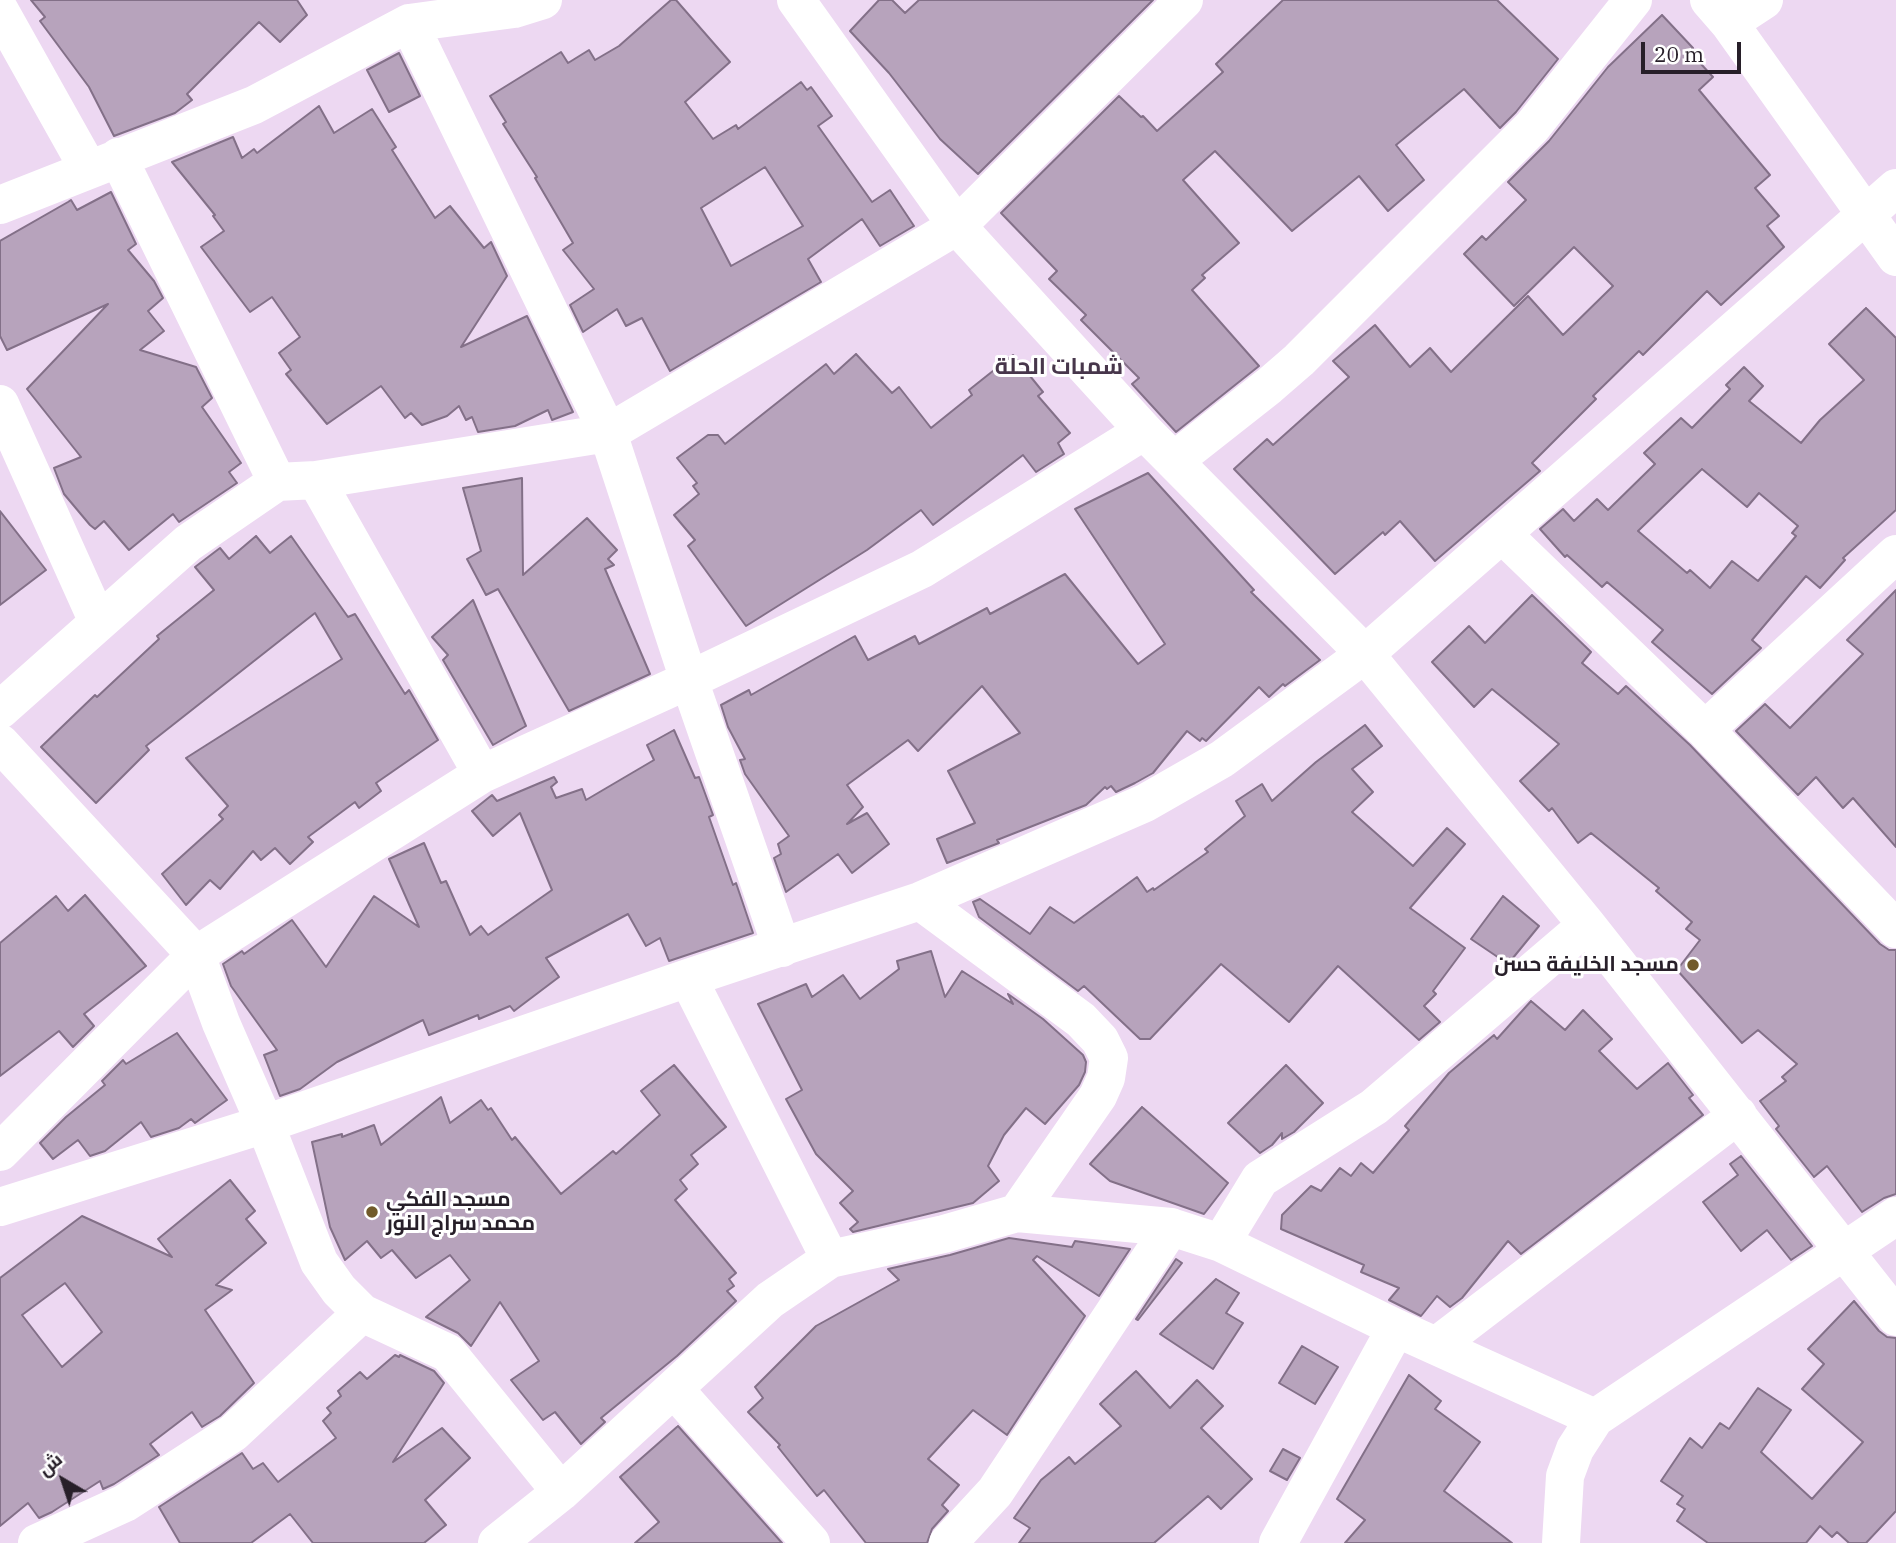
<!DOCTYPE html>
<meta charset="utf-8">
<style>
body{margin:0}
#map{position:relative;width:1896px;height:1543px;overflow:hidden;background:#edd8f2;font-family:"IBM Plex Serif",Cairo,serif}
canvas{display:block}
.north{position:absolute;left:28px;top:1445px;width:70px;height:70px;-webkit-text-stroke:5px #fff;paint-order:stroke;rotate:321deg;font-size:19px;font-weight:700;line-height:28px;text-align:center;color:#271f29}
.north::after{content:'';display:block;margin:auto;width:24px;height:32px;background:#271f29;clip-path:polygon(50% 0,100% 100%,50% 72%,0 100%)}
.scale{position:absolute;left:1641px;top:42px;width:100px;height:32px;box-sizing:border-box;border:4px solid #271f29;border-top:0;padding-left:9px;font-size:21px;line-height:24px;white-space:nowrap;color:#271f29;-webkit-text-stroke:5px #fff;paint-order:stroke}
</style>
<div id="map">
<canvas width="1896" height="1543"></canvas>
<div class="north">ش</div>
<div class="scale">20 m</div>
</div>
<script>
const c = document.querySelector('canvas').getContext('2d');
c.lineJoin = 'round';
function paint(path, color) {
  c.fillStyle = color;
  c.fill(path, 'evenodd');
}
function shape(rows) {
  const path = new Path2D();
  for (const r of rows) {
    path.moveTo(r[0], r[1]);
    for (let i = 2; i < r.length; i += 2) path.lineTo(r[i], r[i + 1]);
  }
  return path;
}
function trace(path, color, width, dash) {
  c.strokeStyle = color;
  c.lineWidth = width;
  c.lineCap = dash ? 'butt' : 'round';
  c.setLineDash(dash || []);
  c.stroke(path);
}
function drawText(font, color, halo, rows, align = 'center') {
  c.font = font + ' "IBM Plex Serif",Cairo,serif';
  c.lineWidth = 6;
  c.setLineDash([]);
  c.textBaseline = 'middle';
  c.strokeStyle = halo;
  c.fillStyle = color;
  for (const [text, x, y, turn = 0] of rows) {
    c.save();
    c.translate(x, y);
    c.rotate((+turn || 0) * Math.PI / 180);
    c.textAlign = isNaN(turn) ? turn : align;
    if (halo) c.strokeText(text, 0, 0);
    c.fillText(text, 0, 0);
    c.restore();
  }
}
const building = shape([
 [31,0,297,0,307,15,280,42,259,22,187,94,192,100,175,113,114,136,89,87,40,21,45,17,31,0],
 [671,0,676,0,730,62,685,102,713,139,736,125,738,129,801,82,807,90,811,87,832,116,818,126,872,202,890,190,914,226,880,246,862,219,808,259,821,282,670,371,642,318,626,326,617,309,583,332,570,305,594,289,563,250,573,243,535,178,537,177,503,124,506,122,490,96,561,52,568,63,589,50,595,60,619,46,671,0],
 [765,167,803,226,731,266,701,208,765,167],
 [879,0,892,0,905,13,919,0,1153,0,978,174,940,139,889,73,850,31,879,0],
 [1283,0,1497,0,1558,59,1516,112,1500,128,1464,89,1396,145,1424,180,1388,211,1359,176,1292,231,1215,151,1183,180,1239,243,1202,275,1205,278,1192,290,1259,366,1176,432,1132,384,1139,378,1081,320,1086,315,1049,279,1057,271,1001,213,1119,96,1141,117,1143,116,1157,131,1223,72,1216,64,1283,0],
 [1662,15,1693,48,1689,51,1713,77,1699,90,1770,175,1755,188,1779,216,1767,226,1784,247,1721,305,1707,291,1643,355,1639,351,1593,396,1596,399,1532,463,1540,471,1435,561,1400,521,1385,535,1383,532,1335,574,1234,469,1267,439,1273,445,1349,377,1333,361,1375,325,1410,367,1430,348,1451,372,1528,296,1563,335,1613,286,1574,247,1514,306,1464,254,1482,236,1486,240,1526,200,1508,182,1549,141,1608,67,1662,15],
 [399,53,420,96,389,112,367,70,399,53],
 [319,106,334,133,372,109,396,147,392,150,435,218,450,206,484,248,491,242,507,276,461,347,527,316,573,412,552,420,548,410,515,426,478,432,472,417,466,420,459,406,447,416,422,425,411,413,405,418,381,386,327,424,286,374,291,370,279,353,300,337,272,297,250,312,201,247,224,231,213,216,215,215,172,162,233,137,242,158,254,149,257,153,319,106],
 [111,192,136,244,128,250,154,281,163,298,148,311,164,331,140,350,196,367,212,398,202,407,241,463,229,472,237,483,179,522,173,514,129,550,104,521,95,529,90,525,64,494,54,468,81,457,27,389,108,304,7,350,0,336,0,241,68,202,71,200,77,210,111,192],
 [1866,308,1896,338,1896,510,1843,558,1845,560,1820,588,1806,576,1752,640,1761,648,1712,694,1652,642,1663,630,1607,582,1602,587,1567,555,1565,557,1540,529,1563,509,1574,521,1597,499,1608,510,1655,464,1644,453,1681,418,1692,428,1730,389,1726,385,1744,367,1763,386,1749,401,1801,443,1820,420,1864,380,1829,344,1866,308],
 [1702,469,1747,507,1759,493,1798,526,1792,533,1796,536,1758,581,1732,561,1710,588,1690,570,1687,573,1638,531,1702,469],
 [856,354,892,393,899,387,931,428,972,395,969,390,1013,355,1043,392,1038,396,1070,433,1058,443,1064,454,1036,472,1023,455,933,525,921,510,867,550,746,626,688,546,695,540,674,515,699,494,693,486,697,483,677,458,708,435,718,435,725,444,826,364,834,374,856,354],
 [1148,473,1254,590,1251,592,1320,660,1285,686,1283,684,1269,697,1259,687,1206,741,1202,738,1200,741,1187,731,1153,773,1135,783,1116,792,1111,786,1107,789,1105,787,1086,805,997,840,999,843,947,863,937,839,975,823,948,771,1020,733,982,686,918,751,908,740,847,785,863,807,847,824,867,813,889,844,852,873,838,854,786,892,774,858,781,854,778,844,789,836,745,774,740,760,745,759,728,727,721,705,749,690,751,695,855,636,868,660,915,636,919,644,987,608,990,614,1065,574,1138,664,1165,644,1075,509,1148,473],
 [522,478,523,575,587,518,617,550,608,559,614,565,605,569,650,674,569,711,498,589,486,595,467,559,481,551,463,488,522,478],
 [0,511,46,570,0,605,0,511],
 [256,536,270,553,291,536,348,617,355,614,405,694,409,690,438,740,376,783,381,791,359,808,355,802,308,837,313,842,290,864,275,848,261,860,253,851,220,889,210,880,186,905,162,874,223,819,219,815,228,806,186,758,342,659,315,613,146,746,149,750,96,803,41,747,95,695,97,697,159,639,157,636,214,590,195,567,220,548,229,559,256,536],
 [1896,590,1896,847,1853,798,1843,808,1816,777,1798,795,1736,731,1765,704,1790,728,1863,654,1847,640,1896,590],
 [1532,595,1591,652,1582,663,1618,694,1626,686,1690,745,1880,944,1889,950,1896,950,1896,1194,1884,1198,1862,1212,1827,1166,1814,1177,1776,1129,1779,1126,1760,1101,1786,1081,1782,1077,1797,1064,1758,1030,1742,1043,1677,970,1700,940,1686,929,1692,922,1656,891,1659,888,1591,833,1578,843,1552,808,1549,811,1520,781,1559,744,1492,689,1474,707,1432,662,1469,626,1485,643,1532,595],
 [473,600,526,726,493,745,443,660,448,655,432,637,473,600],
 [1365,725,1382,746,1352,769,1373,792,1352,812,1413,866,1447,828,1465,844,1410,908,1465,948,1433,991,1436,994,1424,1006,1440,1022,1419,1040,1338,966,1289,1022,1221,964,1150,1039,1140,1039,1084,986,1078,991,979,917,973,902,980,899,1030,934,1050,907,1074,923,1137,877,1147,892,1153,888,1154,890,1208,852,1205,849,1245,816,1236,801,1262,784,1272,801,1316,762,1365,725],
 [674,730,695,778,699,777,713,815,709,817,733,885,736,883,753,933,669,961,660,938,646,946,628,914,546,958,559,977,514,1011,510,1006,479,1019,478,1015,429,1035,423,1020,337,1062,300,1089,280,1096,264,1055,277,1050,231,986,223,964,242,951,244,954,292,920,326,967,374,896,419,927,389,859,424,843,441,883,446,881,470,935,481,926,488,935,552,890,520,813,493,836,472,811,492,795,497,801,554,777,557,782,551,787,556,798,582,789,586,800,654,760,647,745,674,730],
 [85,895,146,966,84,1014,94,1026,73,1047,59,1031,0,1076,0,943,56,896,68,911,85,895],
 [1503,896,1539,926,1508,964,1471,939,1503,896],
 [931,951,945,997,962,971,1013,1004,1008,994,1043,1019,1083,1055,1086,1062,1085,1072,1079,1085,1045,1124,1026,1108,1004,1135,988,1166,999,1181,973,1203,853,1232,850,1229,858,1222,840,1203,853,1191,816,1154,786,1099,802,1090,758,1004,806,984,812,997,843,975,860,999,899,969,897,961,931,951],
 [1531,1001,1565,1030,1583,1010,1612,1039,1599,1051,1637,1089,1668,1063,1693,1095,1689,1098,1703,1115,1521,1254,1508,1241,1462,1298,1450,1307,1437,1296,1421,1316,1389,1300,1399,1288,1361,1272,1364,1265,1281,1229,1282,1215,1311,1186,1321,1191,1340,1168,1351,1176,1361,1163,1373,1173,1409,1130,1405,1126,1449,1073,1494,1035,1497,1039,1531,1001],
 [177,1033,227,1100,195,1123,191,1119,179,1128,151,1137,141,1122,105,1151,90,1156,78,1140,53,1159,40,1143,66,1117,105,1085,102,1081,123,1060,126,1064,177,1033],
 [674,1065,726,1127,691,1155,698,1164,680,1180,687,1189,675,1200,736,1273,729,1279,734,1286,727,1291,736,1301,677,1356,601,1418,605,1422,581,1444,555,1412,543,1420,511,1380,539,1361,500,1302,471,1346,458,1333,426,1317,470,1280,450,1255,416,1278,392,1250,381,1258,367,1241,345,1260,330,1227,312,1142,342,1134,342,1137,374,1125,381,1145,441,1097,450,1123,481,1100,488,1110,491,1108,512,1140,515,1137,561,1194,613,1151,616,1154,660,1115,641,1091,674,1065],
 [1286,1065,1323,1103,1294,1132,1282,1139,1282,1133,1272,1145,1260,1153,1228,1123,1286,1065],
 [1142,1107,1228,1183,1204,1214,1110,1181,1090,1164,1142,1107],
 [1741,1156,1812,1246,1791,1260,1767,1230,1741,1251,1703,1202,1738,1175,1730,1164,1741,1156],
 [230,1180,255,1211,246,1219,266,1243,216,1285,232,1290,205,1310,254,1383,220,1416,202,1427,192,1412,150,1444,159,1455,114,1484,103,1489,100,1481,52,1512,39,1518,28,1503,0,1526,0,1278,82,1216,172,1257,158,1239,230,1180],
 [65,1283,102,1332,62,1367,22,1315,65,1283],
 [1009,1238,1072,1247,1075,1241,1130,1249,1099,1296,1037,1256,1033,1260,1085,1316,1007,1435,973,1410,928,1459,959,1485,942,1505,948,1511,932,1529,927,1543,866,1543,824,1490,817,1496,778,1447,780,1445,748,1412,763,1398,755,1387,816,1326,899,1280,888,1269,950,1255,1009,1238],
 [1176,1259,1182,1263,1138,1320,1136,1319,1176,1259],
 [1216,1279,1239,1293,1226,1313,1243,1323,1213,1369,1160,1334,1216,1279],
 [1854,1301,1879,1331,1887,1337,1896,1338,1896,1511,1866,1543,1849,1543,1837,1532,1832,1537,1820,1526,1806,1543,1708,1543,1677,1521,1685,1509,1677,1504,1683,1496,1661,1481,1690,1438,1702,1448,1720,1423,1729,1429,1758,1388,1791,1410,1761,1452,1812,1499,1863,1442,1802,1389,1824,1364,1808,1349,1854,1301],
 [1302,1346,1338,1367,1315,1404,1279,1383,1302,1346],
 [395,1355,399,1357,400,1355,434,1371,444,1383,393,1462,442,1428,470,1458,425,1500,446,1525,424,1543,313,1543,290,1514,251,1543,180,1543,159,1507,242,1453,253,1469,263,1463,278,1482,336,1438,323,1421,331,1413,327,1408,341,1396,338,1391,360,1372,367,1379,395,1355],
 [1136,1371,1170,1408,1197,1380,1223,1406,1201,1428,1252,1479,1221,1509,1208,1496,1154,1543,1019,1543,1030,1528,1014,1518,1041,1480,1069,1457,1075,1464,1121,1426,1100,1404,1136,1371],
 [1409,1375,1441,1401,1435,1409,1480,1442,1444,1491,1512,1543,1345,1543,1365,1520,1337,1499,1409,1375],
 [678,1426,782,1543,635,1543,659,1522,620,1477,678,1426],
 [1283,1449,1300,1458,1287,1480,1270,1471,1283,1449]
]);
const minor = shape([
 [796,0,957,226,1144,431,1365,654,1587,925,1896,1317],
 [1709,0,1729,23,1896,257],
 [0,11,89,170],
 [409,23,608,433,689,680,782,948],
 [1729,23,1764,0],
 [118,157,277,482],
 [0,205,254,105,409,23,514,9,543,0],
 [0,404,98,622],
 [1175,460,1269,386,1299,360,1532,127,1633,0],
 [316,480,482,774],
 [1502,534,1705,730,1896,929],
 [0,710,188,543,277,482,316,480,608,433,957,226,1184,0],
 [1705,730,1896,554],
 [0,743,196,955,221,1023,265,1124,319,1262,339,1290,362,1313,448,1353,561,1492],
 [920,901,1081,1020,1100,1040,1109,1058,1106,1078,1098,1096,1017,1213],
 [688,978,830,1259],
 [0,1152,196,955,482,774,689,680,922,569,1144,431],
 [0,1207,265,1124,688,978,920,901,1145,803,1222,759,1365,654,1896,188],
 [1221,1243,1260,1179,1374,1107,1587,925],
 [1436,1346,1738,1115],
 [674,1389,811,1543],
 [37,1543,125,1503,233,1433,362,1313],
 [497,1543,561,1492,770,1300,830,1259,944,1234,1017,1213,1171,1227,1221,1243,1396,1328,1595,1418],
 [948,1543,995,1492,1171,1227],
 [1278,1543,1396,1328],
 [1561,1543,1565,1476,1575,1449,1595,1418,1896,1216]
]);
const markers = [
 [1693,965,7,"#715a2a"],
 [372,1212,7,"#715a2a"]
];
const poiNames = [
 ["مسجد الخليفة حسن",1679,965],
 ["مسجد الفكي",386,1200,"left"],
 ["محمد سراج النور",386,1224,"left"]
];
const neighbourhoodNames = [
 ["شمبات الحلة",1059,367]
];
paint(building, '#b7a3bc');
trace(building, '#837088', 2);
trace(minor, '#fff', 38);
for (const [x, y, r, color] of markers) {
  const dot = new Path2D();
  dot.arc(x, y, r, 0, 2 * Math.PI);
  c.fillStyle = color;
  c.fill(dot);
  trace(dot, '#fff', 2.5);
}
drawText('bold 21px', '#271f29', '#fff', poiNames, 'right');
drawText('bold 23px', '#47364b', '#fff', neighbourhoodNames);
</script>
